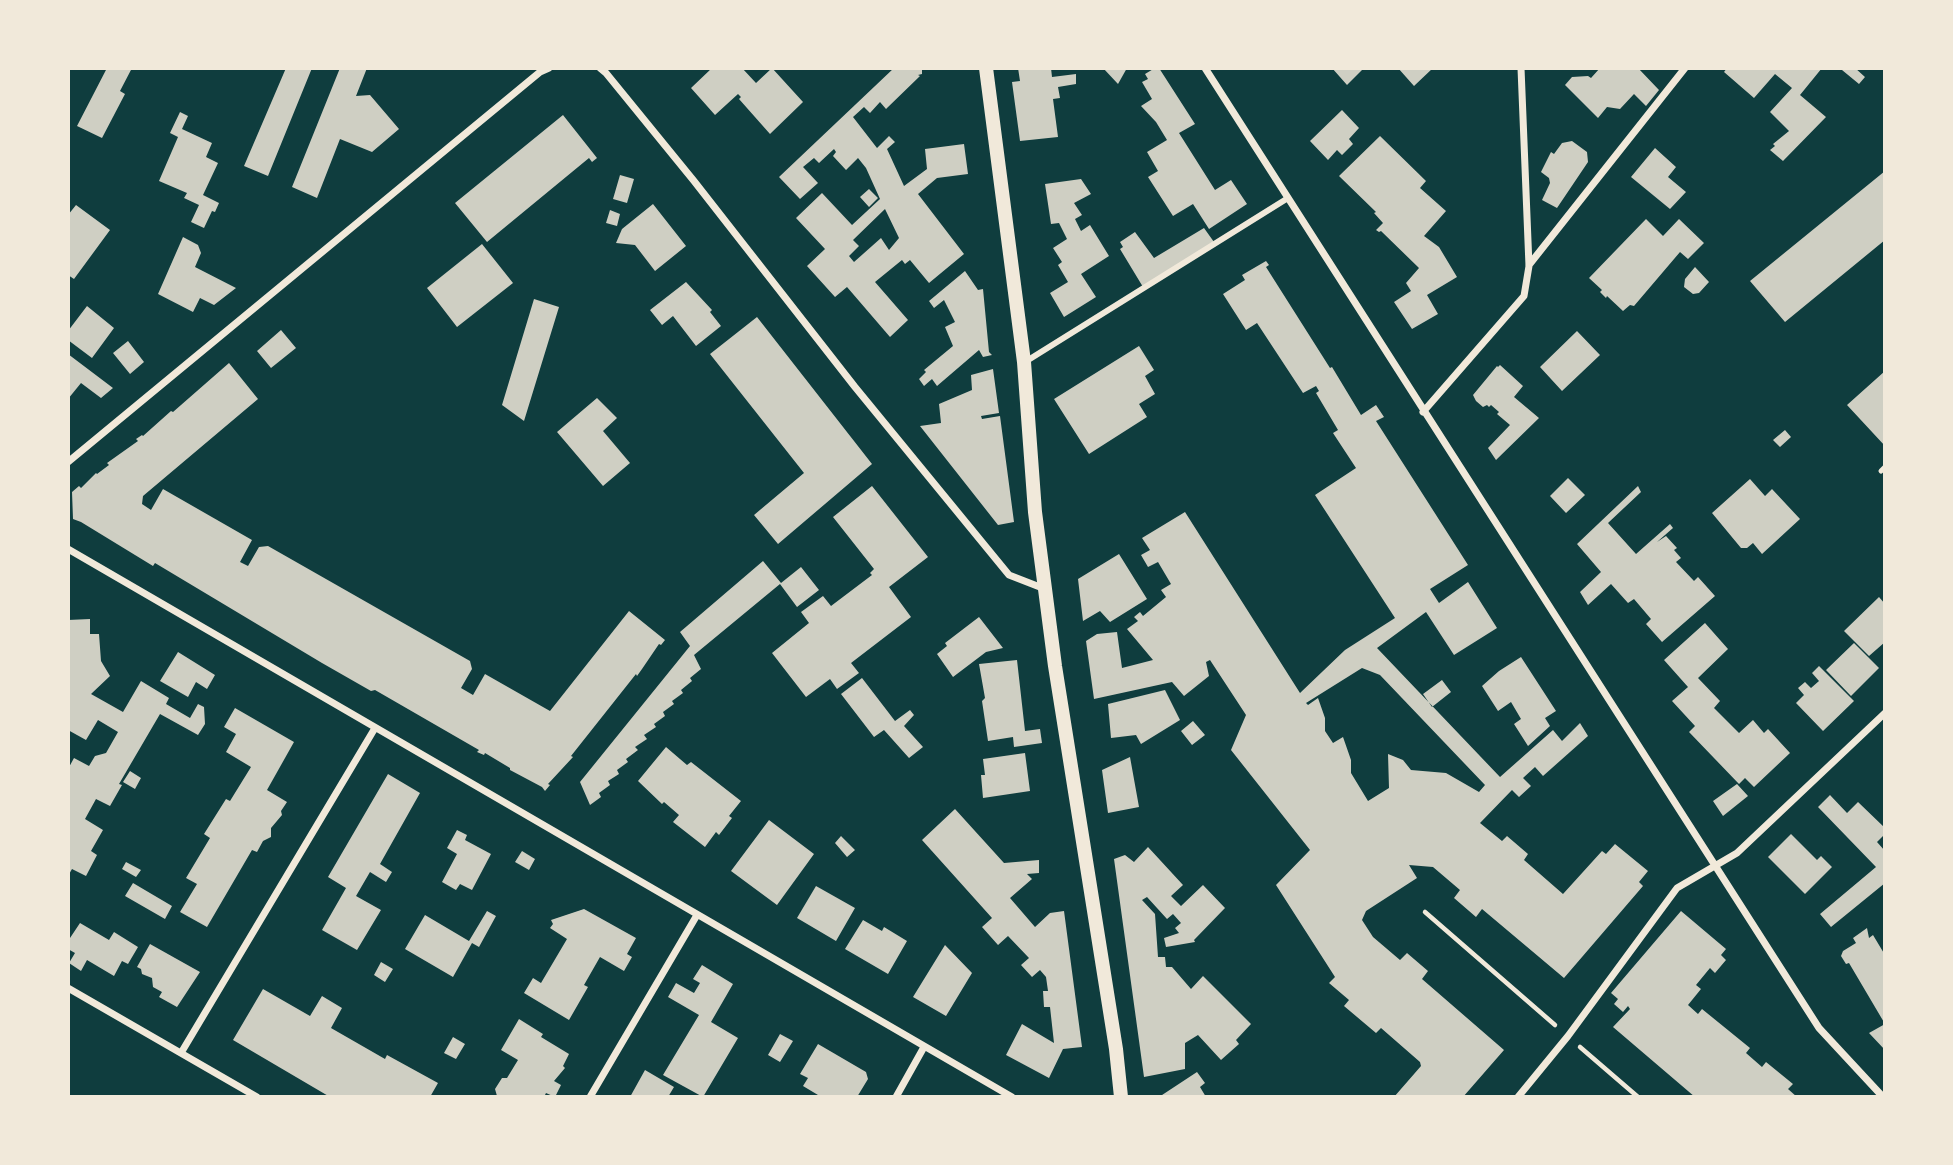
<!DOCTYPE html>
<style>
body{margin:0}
#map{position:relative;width:1953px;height:1165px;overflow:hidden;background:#0f3d3e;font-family:"Sofia Sans Condensed",sans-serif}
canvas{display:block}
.frame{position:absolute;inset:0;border:70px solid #f1e9da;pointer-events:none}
</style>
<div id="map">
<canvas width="1953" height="1165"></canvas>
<div class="frame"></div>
</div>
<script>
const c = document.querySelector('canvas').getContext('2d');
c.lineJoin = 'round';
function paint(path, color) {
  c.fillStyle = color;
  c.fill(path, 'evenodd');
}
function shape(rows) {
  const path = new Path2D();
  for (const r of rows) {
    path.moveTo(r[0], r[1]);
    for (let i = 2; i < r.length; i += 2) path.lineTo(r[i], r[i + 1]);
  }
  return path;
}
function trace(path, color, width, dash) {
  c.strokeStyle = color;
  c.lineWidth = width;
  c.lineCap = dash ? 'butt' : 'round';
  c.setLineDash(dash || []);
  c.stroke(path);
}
const building = shape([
 [107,68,132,68,120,91,125,94,102,138,77,126],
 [286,68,312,68,268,176,244,166],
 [340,68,367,68,356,96,370,95,399,129,372,152,340,139,317,198,292,187],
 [712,68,742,68,756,83,772,68,803,102,770,134,739,99,741,97,738,94,715,115,691,88],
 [894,68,922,68,922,74,918,75,920,76,886,109,880,102,870,113,864,107,853,117,877,148,889,136,895,142,887,149,904,186,927,169,925,149,964,144,968,174,937,178,918,194,964,254,929,283,910,260,905,264,902,260,875,282,908,320,890,337,847,287,835,297,807,266,825,249,796,218,822,193,852,225,880,199,866,168,858,158,846,170,833,156,836,152,834,149,819,163,814,158,803,167,818,183,800,199,779,177],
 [885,209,899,238,889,250,881,238,854,262,849,256,859,246,853,240],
 [1018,68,1051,68,1052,77,1076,74,1076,84,1058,87,1060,98,1053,99,1058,137,1020,141,1012,82,1020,81],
 [1103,68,1127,68,1118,84],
 [1155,68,1159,68,1195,124,1179,133,1215,190,1231,180,1247,204,1209,229,1193,204,1173,216,1148,177,1158,171,1147,152,1167,140,1156,122,1141,106,1152,99,1142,82,1148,79,1145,74],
 [1332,68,1364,68,1347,85],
 [1398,68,1433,68,1414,86],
 [1600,68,1638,68,1659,90,1646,106,1634,94,1620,109,1607,107,1598,118,1565,85,1572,77,1588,76,1591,78],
 [1727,68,1822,68,1800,95,1826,117,1783,161,1770,150,1775,146,1773,144,1789,131,1770,112,1792,88,1775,74,1754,98,1724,72],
 [1844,68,1855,68,1865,77,1859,84,1842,70],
 [1342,110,1359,128,1349,139,1353,144,1342,155,1337,150,1328,160,1310,141],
 [180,112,188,116,182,129,212,143,206,157,218,163,203,195,219,203,215,212,212,211,204,228,191,222,199,205,184,198,187,193,159,181,178,137,170,133],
 [563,115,597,158,592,162,589,158,487,242,455,203],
 [1380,136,1426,181,1420,188,1446,211,1424,236,1439,247,1457,277,1427,295,1438,314,1412,329,1394,302,1411,291,1406,283,1419,268,1381,231,1379,232,1376,230,1383,223,1374,213,1376,212,1339,176],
 [1572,141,1587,152,1588,162,1557,208,1542,200,1550,183,1549,178,1541,172,1551,152,1554,154,1562,143],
 [1655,148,1676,167,1668,177,1686,192,1670,209,1631,177],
 [1885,171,1885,240,1785,322,1750,281],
 [620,175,634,179,627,203,613,199],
 [1081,179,1091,194,1074,203,1082,215,1075,219,1081,231,1090,225,1109,256,1081,274,1096,297,1064,317,1050,293,1068,282,1058,265,1062,262,1053,248,1067,239,1059,223,1051,224,1045,184],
 [869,189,878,198,869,207,860,197],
 [653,204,686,246,655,271,635,245,616,243,622,229],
 [76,205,110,230,74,279,68,275,68,215],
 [610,210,620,214,617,226,606,223],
 [1646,219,1663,236,1679,219,1704,243,1688,259,1680,252,1634,306,1630,305,1623,311,1607,296,1606,298,1600,292,1602,290,1589,278],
 [1204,228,1214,242,1143,287,1120,249,1123,247,1120,242,1135,232,1154,258],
 [183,237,198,245,201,253,195,267,236,288,214,305,200,298,193,312,158,294],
 [482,244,513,283,457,327,427,288],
 [1266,261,1269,265,1266,267,1330,368,1332,367,1361,415,1376,405,1384,417,1376,421,1468,565,1430,589,1439,603,1468,582,1497,628,1454,655,1426,612,1377,648,1500,777,1553,730,1562,741,1580,723,1588,736,1543,776,1535,767,1523,778,1531,786,1519,797,1512,790,1480,823,1502,841,1507,836,1528,854,1524,860,1563,894,1602,851,1606,854,1615,844,1648,871,1639,882,1643,886,1564,978,1482,909,1476,917,1454,898,1460,890,1433,867,1409,865,1417,878,1366,911,1362,920,1373,937,1400,960,1407,953,1428,971,1422,979,1504,1050,1463,1097,1394,1097,1421,1066,1420,1062,1381,1028,1376,1033,1344,1006,1349,1000,1329,983,1335,977,1276,885,1310,850,1231,750,1246,715,1210,660,1206,662,1209,676,1184,696,1172,682,1094,699,1086,641,1097,634,1117,632,1122,668,1153,660,1127,629,1138,621,1134,617,1140,612,1143,616,1166,597,1161,590,1171,584,1158,562,1148,567,1141,555,1150,550,1142,538,1185,512,1300,693,1345,650,1395,618,1315,495,1356,468,1333,433,1338,430,1316,393,1319,391,1316,386,1303,393,1257,323,1246,330,1223,294,1245,280,1242,275],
 [1362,668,1380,675,1485,785,1479,792,1446,773,1411,770,1403,760,1388,754,1389,788,1368,801,1351,773,1351,760,1343,737,1333,743,1325,731,1325,718,1318,698,1308,705,1306,703],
 [1695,267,1709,282,1699,293,1693,294,1684,287,1685,279],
 [965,271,978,290,983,289,989,352,992,355,983,357,979,350,937,386,932,379,924,386,919,379,926,372,924,370,953,346,945,327,955,322,944,300,934,308,929,301],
 [686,282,712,310,710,312,721,326,696,346,673,316,662,325,650,310],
 [534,299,559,307,524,421,502,405],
 [87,306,114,328,92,358,68,340,68,331],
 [757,317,872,464,778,544,754,515,804,473,710,354],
 [281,330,296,348,271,368,257,351],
 [1577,331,1600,355,1562,391,1540,367],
 [128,341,144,362,130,374,113,353],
 [1139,346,1154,370,1145,376,1155,394,1139,404,1147,417,1089,454,1054,399],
 [68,354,113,388,101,398,81,383,68,399],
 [229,363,258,399,143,496,142,504,151,510,163,489,252,540,240,562,248,566,259,547,268,546,470,661,472,669,461,688,473,695,485,674,550,711,629,611,665,640,661,645,659,644,642,669,637,676,636,674,571,756,573,757,548,784,550,785,545,791,542,787,510,770,510,768,485,753,484,755,477,752,479,750,375,690,371,691,322,663,155,563,153,566,81,522,73,519,72,492,79,486,81,488,96,473,97,474,109,465,107,463,138,441,136,439,142,435,143,436,171,411,173,412],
 [1500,365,1523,386,1514,397,1539,418,1496,460,1488,448,1510,425,1497,414,1499,412,1491,405,1489,407,1487,405,1483,407,1476,401,1473,395,1497,366,1498,367],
 [993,369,999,413,981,416,982,419,1000,416,1014,522,998,525,920,426,941,423,939,404,972,390,971,375],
 [1885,371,1885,446,1847,405],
 [597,398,617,418,603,431,630,463,603,486,557,432],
 [1785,430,1791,437,1780,447,1773,440],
 [1568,478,1585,495,1566,513,1550,496],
 [1750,479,1765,496,1772,489,1800,519,1762,554,1753,543,1747,548,1741,548,1712,513],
 [872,486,928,557,889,587,911,617,851,663,859,673,837,689,830,679,806,697,772,653,809,623,801,612,823,596,831,606,872,575,870,573,874,569,833,517],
 [1638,486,1641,492,1608,523,1636,554,1670,524,1673,528,1657,542,1666,536,1677,548,1674,550,1681,558,1676,562,1694,581,1698,577,1715,596,1662,642,1646,624,1651,619,1634,599,1628,603,1611,584,1588,605,1580,592,1601,572,1577,544],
 [1119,554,1147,599,1110,622,1100,611,1083,621,1078,579],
 [763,561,781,583,801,567,819,590,797,607,780,584,694,655,701,669,690,678,692,681,681,690,683,693,672,701,674,704,663,712,665,716,654,724,656,727,644,735,647,739,635,747,638,750,626,759,628,762,617,770,619,774,608,781,610,785,599,793,601,797,590,805,580,782,690,646,680,632],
 [1879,597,1885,604,1885,642,1869,656,1844,631],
 [979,617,1003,648,986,652,953,677,937,654,947,646,945,643],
 [90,619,90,634,99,634,101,661,110,676,91,694,123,712,141,681,169,698,166,704,190,718,198,704,204,707,205,724,198,735,160,714,119,784,122,785,110,806,96,799,85,819,103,830,91,851,97,855,86,876,72,869,68,876,68,769,74,758,89,766,95,756,106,753,118,732,98,720,86,740,68,730,68,620],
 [1705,623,1728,649,1698,678,1720,701,1714,708,1739,733,1753,720,1764,733,1768,729,1790,753,1754,787,1745,778,1739,784,1689,732,1695,726,1672,701,1688,687,1664,660],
 [1854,643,1879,668,1851,696,1826,670],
 [178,652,215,675,207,689,196,682,188,697,160,681],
 [1521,657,1556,711,1545,718,1550,726,1528,746,1514,724,1521,719,1511,702,1498,711,1482,686,1499,671],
 [1017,660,1025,731,1040,729,1042,743,1014,747,1013,737,988,741,982,701,985,698,979,664],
 [1819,666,1854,701,1823,731,1796,703,1804,695,1798,688,1805,682,1811,688,1819,681,1812,673],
 [862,678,895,721,910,710,914,715,904,726,923,747,909,758,884,730,874,737,841,694],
 [1442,680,1451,692,1432,707,1423,694],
 [1165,690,1180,720,1141,744,1136,735,1111,738,1108,704],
 [235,708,294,742,267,790,287,802,281,811,282,815,271,828,271,837,263,841,257,852,252,850,207,927,180,912,197,884,186,878,210,838,204,834,226,799,230,801,251,767,226,752,236,734,224,727],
 [1193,721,1205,735,1192,745,1181,731],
 [666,747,687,765,691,762,741,801,729,816,732,818,719,835,716,832,705,847,673,822,679,815,664,802,662,804,638,781],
 [1025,753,1030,791,983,798,981,775,985,775,983,759],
 [1130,757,1139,807,1108,813,1102,770],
 [130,771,141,778,135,789,123,782],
 [388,774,420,793,380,864,392,872,386,882,370,872,356,896,381,910,357,950,322,930,346,888,328,877],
 [1737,784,1748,796,1723,816,1713,801],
 [1830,795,1847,813,1858,802,1885,828,1885,834,1877,842,1885,851,1885,883,1831,927,1820,914,1876,867,1818,807],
 [955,809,1004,863,1039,860,1039,873,1027,874,1032,879,1010,898,1035,927,1050,913,1064,911,1082,1047,1063,1049,1049,1078,1006,1055,1022,1024,1054,1043,1050,1007,1044,1007,1043,991,1048,991,1046,977,1040,970,1032,977,1021,965,1029,958,1008,936,998,945,982,927,992,918,922,840],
 [769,820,814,854,777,905,731,871],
 [457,830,467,835,465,840,491,854,472,890,460,884,456,890,442,882,457,854,447,848],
 [1791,834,1817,860,1821,856,1832,867,1805,894,1768,857],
 [841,836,855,850,847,857,835,843],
 [1148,847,1183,885,1171,896,1181,906,1203,885,1225,908,1194,940,1195,942,1166,947,1164,938,1179,933,1175,928,1181,923,1173,914,1167,919,1147,897,1142,900,1155,914,1158,957,1165,957,1166,967,1172,967,1191,989,1203,976,1251,1024,1236,1040,1239,1044,1221,1060,1198,1035,1185,1043,1185,1069,1144,1077,1114,859,1125,855,1134,862],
 [522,851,535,859,529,870,515,862],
 [126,862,141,870,136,877,122,869],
 [133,883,172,906,165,919,125,896],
 [816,886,855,908,836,941,797,918],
 [584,909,636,938,627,954,632,957,624,971,600,957,584,985,588,987,569,1020,524,993,533,978,541,983,567,939,550,928,553,924,551,920],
 [487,911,496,916,479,947,472,943,453,977,405,949,425,915,469,941],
 [1681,911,1726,949,1721,955,1726,960,1715,973,1710,968,1696,985,1701,989,1688,1005,1698,1014,1702,1009,1750,1048,1746,1053,1762,1067,1766,1062,1793,1084,1788,1089,1797,1097,1695,1097,1613,1027,1630,1009,1628,1006,1623,1012,1614,1004,1618,999,1611,993],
 [863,920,882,931,884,927,907,941,888,974,845,949],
 [80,923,109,940,114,932,138,947,128,964,122,961,114,976,87,960,81,971,69,963,75,953,68,949,68,941],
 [1867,928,1869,938,1873,935,1885,955,1885,1050,1869,1033,1885,1024,1849,963,1846,964,1841,956,1843,951,1856,943,1853,938],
 [150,944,200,972,177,1007,159,997,162,992,153,987,152,978,142,974,141,969,137,967],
 [945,945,972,973,946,1016,913,997],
 [381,962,393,969,385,982,374,975],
 [702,965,733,984,711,1022,738,1038,703,1097,663,1075,699,1015,668,997,676,983,694,993,700,983,693,979],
 [263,989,310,1016,322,996,342,1008,331,1028,385,1059,387,1055,438,1083,430,1097,330,1097,233,1040],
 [519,1019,543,1034,541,1037,569,1054,563,1066,565,1068,554,1081,561,1085,555,1097,546,1093,544,1097,497,1096,495,1089,502,1078,507,1078,518,1060,501,1050],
 [780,1034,793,1041,780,1062,768,1055],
 [453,1037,465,1044,456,1059,444,1053],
 [818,1044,866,1072,868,1079,857,1097,817,1097,818,1095,803,1086,808,1078,800,1074],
 [645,1070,674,1087,668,1097,630,1097],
 [1197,1072,1205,1083,1200,1087,1206,1097,1159,1097]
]);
const path = shape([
 [1425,912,1555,1025],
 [1580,1047,1638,1097]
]);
const service = shape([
 [1881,471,1885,467]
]);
const pedestrian = shape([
 [1025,362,1288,198]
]);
const minor = shape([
 [600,68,606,73,694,181,855,387,1009,575,1045,589],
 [1205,68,1819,1028,1883,1097],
 [1529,265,1685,68],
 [1423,412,1524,296,1529,266,1521,68],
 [68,462,540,72,549,68],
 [68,549,1012,1097],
 [68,988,257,1097],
 [181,1053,375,728],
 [590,1097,697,915],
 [896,1097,924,1047],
 [1518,1097,1568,1036,1677,888,1737,853,1885,713]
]);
const secondary = shape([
 [986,68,1024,362,1035,512,1055,666,1116,1049,1121,1097]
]);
paint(building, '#cfcfc3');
trace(path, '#f1e9da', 4.5);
trace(service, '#f1e9da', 5);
trace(pedestrian, '#f1e9da', 6);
trace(minor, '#f1e9da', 7);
trace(secondary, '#f1e9da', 14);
</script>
